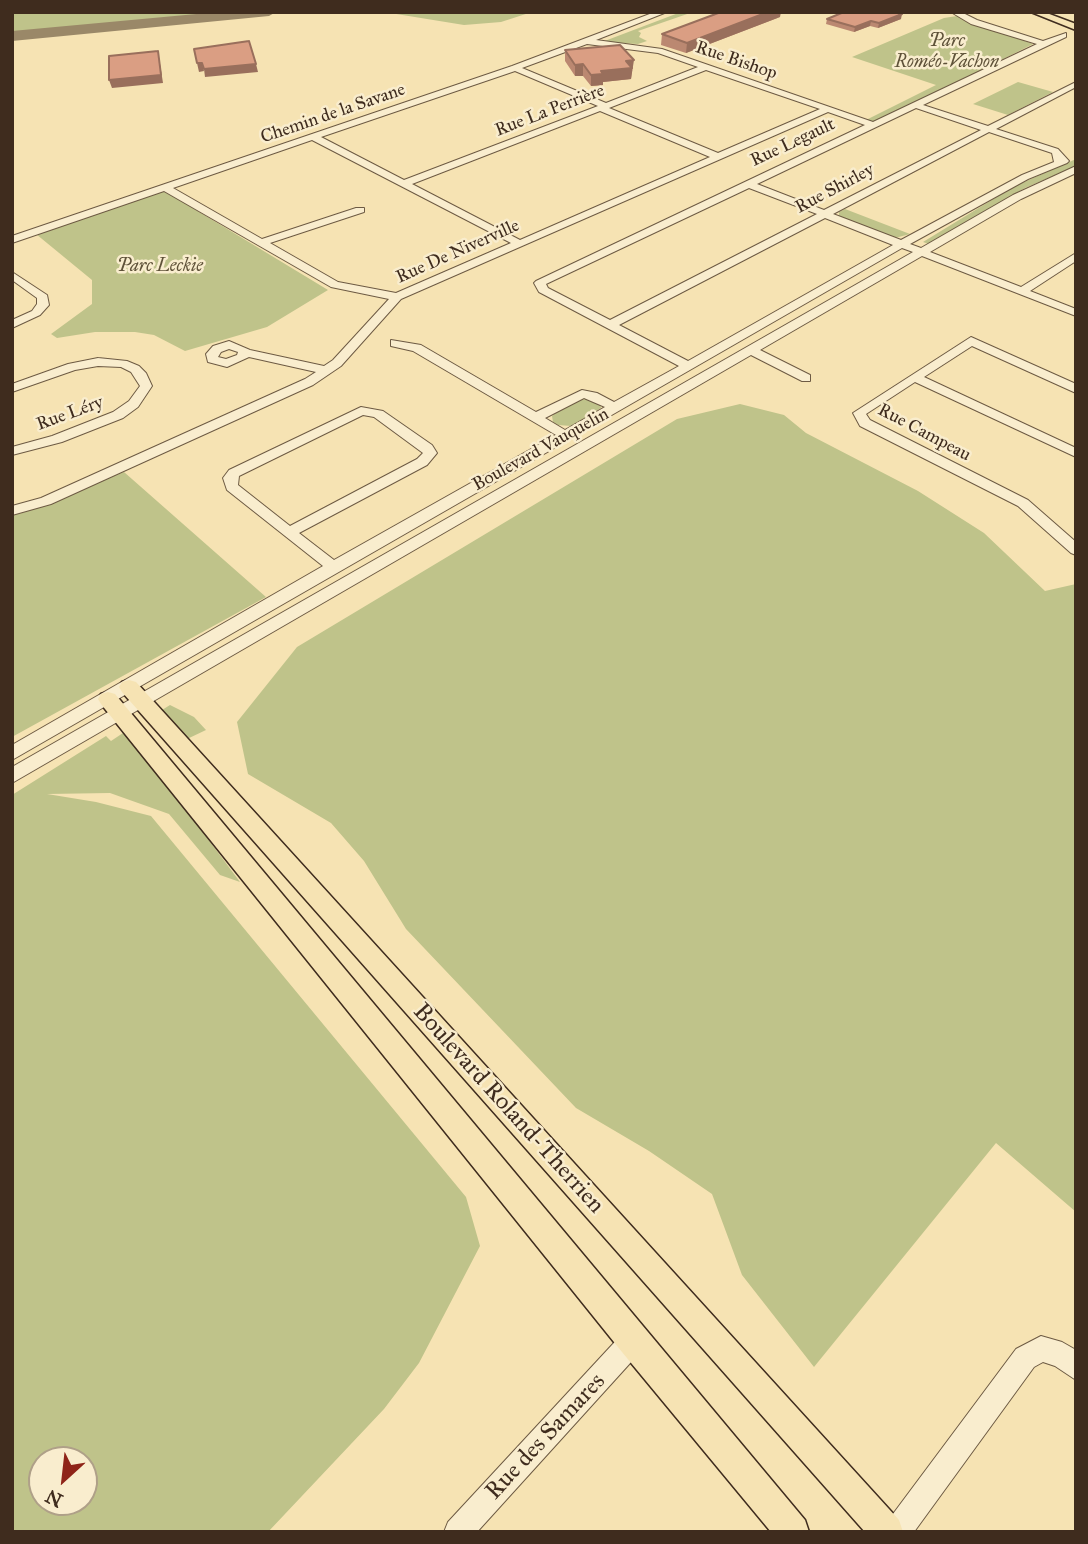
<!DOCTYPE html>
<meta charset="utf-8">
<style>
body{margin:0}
#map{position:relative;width:1088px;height:1544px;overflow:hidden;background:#f6e3b3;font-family:"IM FELL Great Primer",serif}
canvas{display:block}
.frame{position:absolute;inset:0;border:14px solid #3f2c1e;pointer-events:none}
.north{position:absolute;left:28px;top:1446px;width:70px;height:70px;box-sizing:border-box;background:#f9edce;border:2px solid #afa088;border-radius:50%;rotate:207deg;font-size:19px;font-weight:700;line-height:28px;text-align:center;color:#3f2c1e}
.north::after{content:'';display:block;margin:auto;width:24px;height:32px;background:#8f2418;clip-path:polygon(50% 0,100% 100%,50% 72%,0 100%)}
</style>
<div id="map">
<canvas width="1088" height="1544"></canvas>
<div class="frame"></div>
<div class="north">N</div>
</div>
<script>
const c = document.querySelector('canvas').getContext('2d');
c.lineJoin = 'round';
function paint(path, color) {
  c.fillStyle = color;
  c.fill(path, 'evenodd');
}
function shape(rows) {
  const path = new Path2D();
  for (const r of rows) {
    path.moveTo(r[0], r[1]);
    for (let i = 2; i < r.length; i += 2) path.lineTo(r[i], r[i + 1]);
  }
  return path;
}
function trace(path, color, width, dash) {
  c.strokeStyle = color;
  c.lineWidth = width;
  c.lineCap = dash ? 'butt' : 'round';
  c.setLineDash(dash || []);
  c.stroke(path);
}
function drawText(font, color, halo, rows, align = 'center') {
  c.font = font + ' "IM FELL Great Primer",serif';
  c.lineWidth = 5;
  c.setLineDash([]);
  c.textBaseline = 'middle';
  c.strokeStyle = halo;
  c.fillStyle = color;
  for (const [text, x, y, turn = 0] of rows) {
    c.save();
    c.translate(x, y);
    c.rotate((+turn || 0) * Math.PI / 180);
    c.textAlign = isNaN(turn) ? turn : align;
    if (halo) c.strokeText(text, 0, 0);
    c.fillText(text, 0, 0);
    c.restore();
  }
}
const green = shape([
 [12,12,228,12,12,32],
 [384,12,532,12,501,22,464,25],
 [681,12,693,12,638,31,641,33,639,37,647,41,638,44,602,42],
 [957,16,1033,44,873,125,862,122,936,85,852,57,944,18],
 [1018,82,1053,92,1008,115,973,104],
 [1076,159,1076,166,1025,188,929,244,923,242,1013,187],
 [163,190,328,290,267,327,185,351,154,335,135,332,95,332,57,338,51,334,92,304,92,280,36,234],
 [845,209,910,234,895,238,839,216,839,212],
 [587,399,600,404,601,408,571,426,558,425,553,422,552,416,556,413,579,400],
 [740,404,784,415,806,433,918,491,984,533,1045,591,1076,584,1076,1212,996,1143,814,1367,742,1275,712,1194,649,1151,576,1108,406,929,364,861,331,823,248,774,237,722,297,647,677,419],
 [124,472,266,597,12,737,12,513,19,514,36,508],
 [170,705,194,717,206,730,187,739,162,710],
 [123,733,128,733,150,761,240,882,220,875,169,814,110,793,47,794,96,802,151,816,466,1197,480,1246,419,1363,384,1409,268,1532,12,1532,12,795,106,736,111,741],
 [42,1460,84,1460,84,1502,42,1502]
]);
const taxiway = shape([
 [218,12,276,12,269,16,12,41,12,31,218,12]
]);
const minor = shape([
 [655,12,667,12,596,40,662,49,873,122,1037,44,971,24,951,12,961,12,977,20,1043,41,1066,33,1066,37,923,105,988,126,1076,82,1076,87,996,129,1058,149,1069,161,1067,163,1028,179,910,244,921,248,1013,195,1076,166,1076,173,1021,199,930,252,1021,287,1076,253,1076,261,1030,291,1076,309,1076,316,922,256,760,350,810,375,810,381,802,381,751,355,12,783,12,767,913,252,902,248,12,760,12,745,323,566,227,490,223,478,229,470,361,407,383,411,432,445,437,453,427,465,299,533,334,560,556,435,413,351,391,346,391,340,421,345,536,412,582,390,597,393,614,402,679,366,539,292,534,283,536,281,865,125,828,112,401,299,341,366,313,385,51,504,12,515,12,506,41,498,305,379,316,372,249,357,227,367,208,362,206,354,213,346,229,341,250,350,324,366,333,360,389,299,331,287,164,191,12,243,12,236,512,66,655,12],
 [587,44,658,53,698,67,606,103,522,68,587,44],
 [706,70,820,109,718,153,609,108,706,70],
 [515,71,598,106,404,180,321,137,515,71],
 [916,108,981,130,824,210,757,184,916,108],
 [600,111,710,157,520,240,412,184,600,111],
 [989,132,1052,153,1054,162,1022,175,901,240,833,214,989,132],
 [312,140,511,243,396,293,338,282,270,243,364,212,364,208,356,208,262,239,173,188,312,140],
 [749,188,817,214,610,320,548,288,546,284,749,188],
 [825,218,893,245,688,361,619,325,825,218],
 [229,349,238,352,237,355,226,359,218,357,221,352,229,349],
 [584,398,605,407,565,430,545,418,584,398],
 [363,415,374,417,423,453,417,459,290,526,238,485,239,476,363,415],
 [12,272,47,295,49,305,40,315,12,328,12,320,32,311,37,304,37,298,12,280,12,272],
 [971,337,1076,384,1076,393,972,346,924,377,1076,448,1076,457,915,382,866,414,870,420,1028,500,1076,542,1076,555,1071,553,1018,506,860,426,853,413,971,337],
 [98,358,127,361,139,366,146,373,152,386,138,407,123,418,62,442,12,455,12,447,52,436,113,412,129,401,140,386,131,372,121,367,98,366,75,370,12,392,12,384,68,364,98,358],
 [633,1328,642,1332,646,1341,642,1350,477,1532,444,1532,448,1522,624,1332,633,1328],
 [1041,1336,1062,1342,1076,1350,1076,1380,1055,1366,1043,1362,1034,1367,914,1532,883,1532,887,1522,1016,1349,1041,1336]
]);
const major = shape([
 [1031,12,1044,12,1076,24,1076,30,1031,12],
 [129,680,136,682,899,1520,903,1532,865,1532,122,692,119,687,122,682,129,680],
 [108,692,115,694,805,1520,809,1532,771,1532,622,1352,101,704,98,699,101,694,108,692]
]);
const wall = shape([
 [780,17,686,53,661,45,662,34],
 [827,19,901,19,878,28,870,26,854,32,826,24],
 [565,50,633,71,632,71,631,79,603,82,603,85,591,86,583,76,575,76,565,61]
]);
const shadedWall = shape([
 [768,12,781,12,780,17,686,53,687,43],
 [902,14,901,19,878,28,879,23],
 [871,21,870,26,854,32,855,27],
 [158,51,163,83,112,88,109,80],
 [634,60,631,79,603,82,603,85,591,86,591,75,626,61],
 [197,63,202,63,204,71,199,72],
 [256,64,258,72,205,77,204,69],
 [583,64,583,76,575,76,575,65]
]);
const building = shape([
 [721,12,768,12,687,43,662,34,721,12],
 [844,12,894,12,902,14,879,23,871,21,855,27,827,19,844,12],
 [249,41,256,64,204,69,202,63,197,63,194,49,249,41],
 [620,45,634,60,626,61,632,68,601,71,603,74,591,75,583,64,575,65,565,50,620,45],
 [158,51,161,75,109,80,109,56,158,51]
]);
const farParknames = [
 ["Parc",947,42],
 ["Roméo-Vachon",947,63],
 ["Parc Leckie",160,267]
];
const farStreetnames = [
 ["Rue Bishop",736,61,19],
 ["Rue La Perrière",550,111,-21],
 ["Chemin de la Savane",333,114,-19],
 ["Rue Legault",793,143,-25],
 ["Rue Shirley",835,189,-28],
 ["Rue De Niverville",458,252,-24],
 ["Rue Léry",70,414,-20],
 ["Rue Campeau",924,433,28],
 ["Boulevard Vauquelin",541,450,-29]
];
const nearStreetnames = [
 ["Boulevard Roland-Therrien",508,1109,48],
 ["Rue des Samares",546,1437,-47]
];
paint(green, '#bfc38a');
paint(taxiway, '#9a8868');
trace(minor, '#6d5a43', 2);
trace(major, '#3f2c1e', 3);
paint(minor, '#f9edce');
paint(major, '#f6e3b3');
paint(wall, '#bb8871');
paint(shadedWall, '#996f5c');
paint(building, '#da9e83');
trace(building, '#996f5c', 2);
drawText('italic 18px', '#5f5239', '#f9edce', farParknames);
drawText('18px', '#3f2c1e', '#f9edce', farStreetnames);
drawText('24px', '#3f2c1e', '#f9edce', nearStreetnames);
</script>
